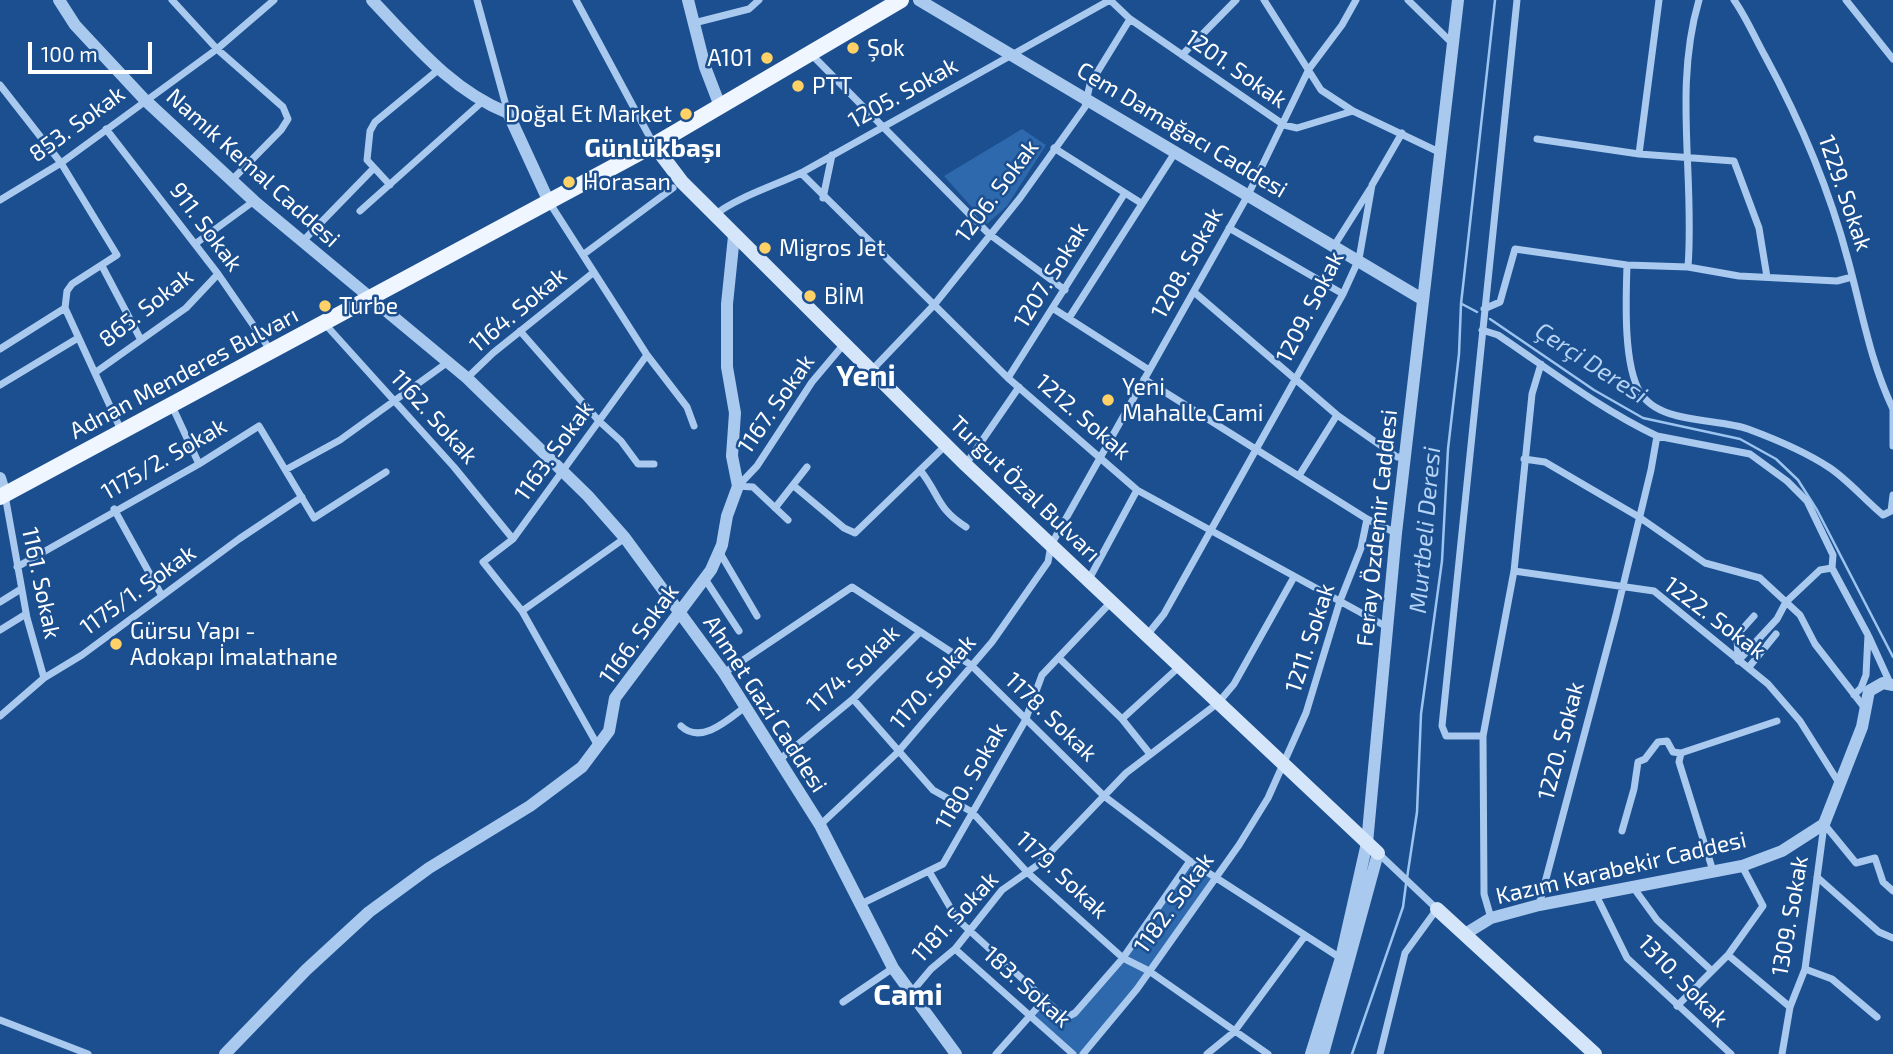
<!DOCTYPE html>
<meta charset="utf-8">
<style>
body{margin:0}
#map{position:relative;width:1893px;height:1054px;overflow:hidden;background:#1b4f8f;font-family:"Exo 2",sans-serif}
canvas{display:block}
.scale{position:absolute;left:28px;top:42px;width:124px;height:32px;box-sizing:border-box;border:4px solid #fff;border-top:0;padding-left:9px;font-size:21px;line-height:24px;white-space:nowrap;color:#fff;-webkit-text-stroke:5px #1b4f8f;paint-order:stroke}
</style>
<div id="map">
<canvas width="1893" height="1054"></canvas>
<div class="scale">100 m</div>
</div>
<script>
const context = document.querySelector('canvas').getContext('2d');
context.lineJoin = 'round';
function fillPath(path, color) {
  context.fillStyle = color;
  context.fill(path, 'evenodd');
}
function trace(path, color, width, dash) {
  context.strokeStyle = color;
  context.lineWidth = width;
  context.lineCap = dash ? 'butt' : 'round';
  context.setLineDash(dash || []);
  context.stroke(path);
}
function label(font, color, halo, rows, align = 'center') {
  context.font = font + ' "Exo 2",sans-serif';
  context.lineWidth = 5;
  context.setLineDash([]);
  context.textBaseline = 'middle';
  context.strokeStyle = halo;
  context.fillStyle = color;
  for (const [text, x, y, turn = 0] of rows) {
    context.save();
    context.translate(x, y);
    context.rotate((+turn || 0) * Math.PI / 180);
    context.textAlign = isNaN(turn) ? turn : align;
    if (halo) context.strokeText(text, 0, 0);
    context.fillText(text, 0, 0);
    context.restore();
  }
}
fillPath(new Path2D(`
 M1022,129l24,16 -39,61 -20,18 -43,-48z
 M1190,861l25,18 -66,92 -66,83h-10l-44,-38 15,-16 21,18 58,-60z`), '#2e69ad');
trace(new Path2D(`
 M1462,304l15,8
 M1490,319l104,71 49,28 97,21 36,20 22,21 19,30 76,147
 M1407,878l10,-66 4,-98 21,-153 6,-112 11,-95 2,-50 34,-304
 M1352,1054l51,-147 3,-23`), '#9cc4f0', 2.5);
trace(new Path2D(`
 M172,0l45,49 66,58 5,12 -7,11 -50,51
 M477,0l31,113
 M576,0l78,145
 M1110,0l20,19 154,106 13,3 56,-17
 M1264,0l57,90 32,21 88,42
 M1408,0l45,44
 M1734,0c12,17 21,38 31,56 36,66 64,132 83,204 14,51 22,101 45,149
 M1846,0l47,59
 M694,23l55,-14 10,-9
 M811,54l178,180 76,56
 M1182,55l54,-55
 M0,85l61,78 56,92 -45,29 -5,7 -2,17 56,122
 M106,129l112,145 53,77
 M1537,139l102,15 95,7 25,67 8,49
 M1054,148l87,55
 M1639,154l20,-154
 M801,173l207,205 129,112 250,137
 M390,185l-23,-25 3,-29 5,-9 63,-52
 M823,198l9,-43
 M0,200l61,-37 156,-114 57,-49
 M549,202l98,153 40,52 7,19
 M360,211l122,-109
 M715,215c18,-16 61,-30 86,-42l309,-173
 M1229,228l114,66
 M302,242l72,-74
 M195,244l59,-43
 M1334,246l36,-57
 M584,254l89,-66
 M1627,265c-1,33 -4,99 13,127 18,32 76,26 108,37 27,10 58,23 82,39 19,13 35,32 53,47l8,-4 2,-16
 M102,266l39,74
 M1688,267c7,-90 -15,-179 11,-267
 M1194,292l143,123 60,42h9
 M1054,309l95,61
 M1484,309l16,-7 15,-53 112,16 61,2 51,9 98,5 15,-4
 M1069,318l107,-167
 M325,324l129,143 59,72
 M1482,330l16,5c52,35 102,74 159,101l93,18 37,27 20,20 26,54 -1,13 36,67 -2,40 -5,13 -7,7
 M520,331l79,90 22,20 17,23h16
 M0,349l65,-41
 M871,371l63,-66 86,-107 65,-91 5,-23 40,-65
 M96,372l90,-64 32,-34
 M467,378l26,-25 101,-81
 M1008,378l117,-185
 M1144,379l223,140 29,14
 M0,385l78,-47
 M172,406l27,58
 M1893,408v38
 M1524,459l21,3 94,55 66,46 55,15 26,24 34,-32 12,-2
 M966,464l53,-77
 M287,469l53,-29 108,-78
 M920,470c20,25 16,38 46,57
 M1300,474l37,-59
 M739,485l18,-19 55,-84 32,-38
 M738,486l15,1 35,33
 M794,486l50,42 11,5 91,-88
 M5,495l22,123 17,60
 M775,508l32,-41
 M114,509l48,87
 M720,553l37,63
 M17,567l182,-103 60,-38 55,92 72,-46
 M1514,571l140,20 114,93 32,37 39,62
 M705,579l34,52
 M1088,581l49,-91
 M0,602l21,-13
 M522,611l103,-73
 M0,630l26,-16
 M1147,635l17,-21 179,-320 16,-35 13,-74 30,-52
 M1869,637l21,46
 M1059,658l63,61 28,35
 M1738,660l-1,-25 17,-19
 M1738,661l39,-42 9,-17 14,13 15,29 49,63
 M1749,667l27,-33
 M724,673l128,-86 119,78 133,131 86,65 152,98
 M853,699l80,91 39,22 55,60 96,86 26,13 119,83
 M0,716l44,-38 38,-23 157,-116 63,-42
 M1122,719l57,-52
 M681,726c20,19 47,-6 64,-19
 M1483,736h-37l-4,-10 75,-726
 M598,746l-76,-135 -39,-49 30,-23 134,-184
 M779,760l74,-61 67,-67
 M1824,824l32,39 19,-5 8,24 10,9
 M820,825l77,-72 95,-111 56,-80 3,-17 197,-350 61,-126 33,-44 14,-25
 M1622,831l12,-42 4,-27 7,-3 13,-17 9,-1 6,11 8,1
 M1378,853l59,56 -32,44 -25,101
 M1713,871l-34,-109 2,-9 96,-32
 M930,873l27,46 108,99 10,-5 48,-55 67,-97
 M1817,877l62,55 14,6
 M1633,887l24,33 55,51
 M1595,893l32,65 104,96
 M861,904l82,-40 82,-143 17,-46 69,-73
 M1539,905l77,-290 35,-145 6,-34
 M1491,918l-7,-24 -1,-158 31,-165 18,-177 9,-30
 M955,949l118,105
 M1728,955l62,52
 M1805,969l27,10 45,38
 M910,994l21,-25 24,-20 47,-59 37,-26 87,-91 92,-70 16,-19 60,-107
 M843,1002l50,-34
 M1677,1006l51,-51 35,-49 -21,-40
 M0,1020l88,34
 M996,1054l48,-54
 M1083,1054l54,-65 102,-144 29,-47 38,-85 34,-112 21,-53 6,-29
 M1207,1054l27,-22 71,-96
 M1782,1054l8,-47 15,-38 19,-144`), '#a9c9ee', 7);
trace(new Path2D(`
 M59,0l16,25 69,74 110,102 213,177 121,118 37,42 99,135 96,152 73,143 63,86
 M372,0c42,44 79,90 136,113l41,89
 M688,0l17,67 15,39
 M919,0l503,299
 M0,478l5,16
 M1465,934l26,-16 48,-13 203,-39 40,-15 42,-27 38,-97 7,-36 14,-8 10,2
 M225,1054l81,-84 63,-58 60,-44 101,-62 52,-39 27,-36 6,-33 96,-128 11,-25 5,-29 11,-30 -6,-30 3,-43 -8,-46v-63l7,-68
 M1311,1054l30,-96 26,-115 29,-310 62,-533
 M1323,1054l55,-201`), '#a9c9ee', 12);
trace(new Path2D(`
 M654,145l28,37 284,283 412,388
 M1437,909l158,145`), '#d6e6fa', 14);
trace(new Path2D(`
 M0,497l654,-352 247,-145`), '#f0f6ff', 16);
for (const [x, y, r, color] of [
 [853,48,7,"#ffd166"],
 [767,58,7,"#ffd166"],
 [798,86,7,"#ffd166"],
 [686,114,7,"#ffd166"],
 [569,182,7,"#ffd166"],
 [765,248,7,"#ffd166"],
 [810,296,7,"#ffd166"],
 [325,306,7,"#ffd166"],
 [1108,400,7,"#ffd166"],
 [116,644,7,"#ffd166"]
]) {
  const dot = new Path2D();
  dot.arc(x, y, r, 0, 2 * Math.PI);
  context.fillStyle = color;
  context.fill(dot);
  trace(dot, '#1b4f8f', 2.5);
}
label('23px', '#fff', '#1b4f8f', [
 ["Şok",867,48],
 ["A101",753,58,"right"],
 ["PTT",812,86],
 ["Doğal Et Market",672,114,"right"],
 ["Horasan",583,182],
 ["Migros Jet",779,248],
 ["BİM",824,296],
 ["Turbe",339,306],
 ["Yeni",1122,387],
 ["Mahalle Cami",1122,413],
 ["Gürsu Yapı -",130,631],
 ["Adokapı İmalathane",130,657]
], 'left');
label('23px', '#fff', '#1b4f8f', [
 ["1201. Sokak",1236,69,35],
 ["1205. Sokak",903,93,-29],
 ["853. Sokak",77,124,-36],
 ["Cem Damağacı Caddesi",1182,130,31],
 ["Namık Kemal Caddesi",253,168,42],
 ["1206. Sokak",997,191,-53],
 ["1229. Sokak",1845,193,71],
 ["911. Sokak",206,227,53],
 ["1208. Sokak",1187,263,-61],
 ["1207. Sokak",1051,275,-58],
 ["1209. Sokak",1310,307,-63],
 ["865. Sokak",146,308,-38],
 ["1164. Sokak",518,310,-40],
 ["Adnan Menderes Bulvarı",184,373,-28],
 ["1167. Sokak",776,404,-55],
 ["1162. Sokak",434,417,48],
 ["1212. Sokak",1083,417,41],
 ["1163. Sokak",554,451,-54],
 ["1175/2. Sokak",164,459,-30],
 ["Turgut Özal Bulvarı",1025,489,44],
 ["Feray Özdemir Caddesi",1377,528,-84],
 ["1161. Sokak",41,583,78],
 ["1175/1. Sokak",138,590,-36],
 ["1222. Sokak",1715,618,37],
 ["1166. Sokak",639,634,-54],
 ["1211. Sokak",1310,638,-72],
 ["1174. Sokak",853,669,-43],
 ["1170. Sokak",933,682,-49],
 ["Ahmet Gazi Caddesi",765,704,57],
 ["1178. Sokak",1051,717,44],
 ["1220. Sokak",1561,741,-75],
 ["1180. Sokak",971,776,-60],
 ["Kazım Karabekir Caddesi",1621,868,-13],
 ["1179. Sokak",1062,875,43],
 ["1182. Sokak",1174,903,-54],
 ["1309. Sokak",1790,916,-80],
 ["1181. Sokak",955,917,-47],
 ["1310. Sokak",1683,981,46],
 ["183. Sokak",1027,987,42]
]);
label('italic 24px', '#b5d3f5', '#1b4f8f', [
 ["Çerçi Deresi",1591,363,33],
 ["Murtbeli Deresi",1425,530,-85]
]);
label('bold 26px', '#fff', '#1b4f8f', [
 ["Günlükbaşı",653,148]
]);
label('bold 30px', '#fff', '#1b4f8f', [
 ["Yeni",866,376],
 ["Cami",908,995]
]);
</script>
